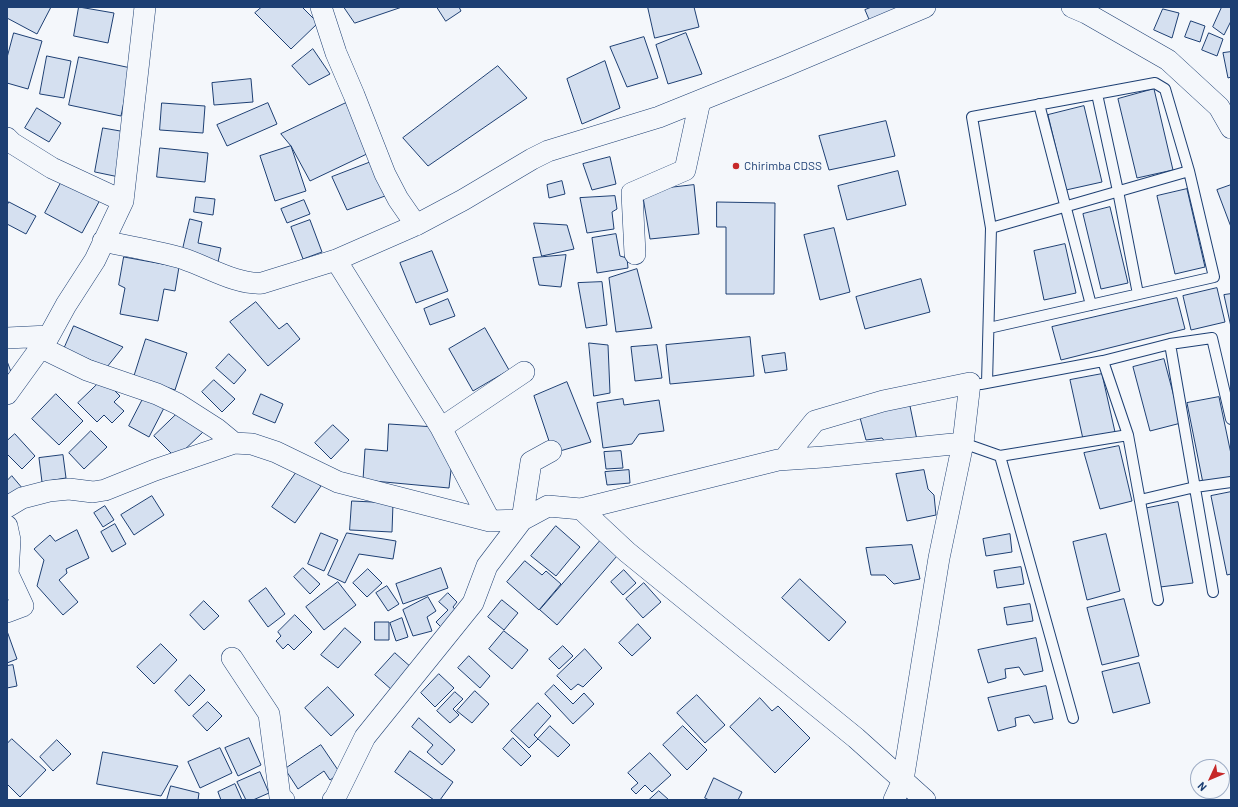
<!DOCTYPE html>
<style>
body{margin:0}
#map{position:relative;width:1238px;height:807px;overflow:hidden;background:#f4f7fb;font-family:Barlow,sans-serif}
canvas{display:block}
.frame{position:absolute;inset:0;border:8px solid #1d3f73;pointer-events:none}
.north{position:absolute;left:1190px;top:759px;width:40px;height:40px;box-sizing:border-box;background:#f4f7fb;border:1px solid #9eadc5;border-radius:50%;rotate:226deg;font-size:11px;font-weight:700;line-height:16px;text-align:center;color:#1d3f73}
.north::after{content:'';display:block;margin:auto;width:14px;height:18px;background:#c62828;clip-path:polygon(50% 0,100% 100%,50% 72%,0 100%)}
</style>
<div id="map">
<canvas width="1238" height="807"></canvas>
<div class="frame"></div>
<div class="north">N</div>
</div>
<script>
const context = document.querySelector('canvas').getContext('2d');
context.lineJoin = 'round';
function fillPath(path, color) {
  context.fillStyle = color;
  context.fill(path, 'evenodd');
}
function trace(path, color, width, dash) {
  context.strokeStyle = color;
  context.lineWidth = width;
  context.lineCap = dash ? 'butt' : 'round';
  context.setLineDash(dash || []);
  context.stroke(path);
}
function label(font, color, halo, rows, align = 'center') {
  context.font = font + ' Barlow,sans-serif';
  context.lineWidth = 3;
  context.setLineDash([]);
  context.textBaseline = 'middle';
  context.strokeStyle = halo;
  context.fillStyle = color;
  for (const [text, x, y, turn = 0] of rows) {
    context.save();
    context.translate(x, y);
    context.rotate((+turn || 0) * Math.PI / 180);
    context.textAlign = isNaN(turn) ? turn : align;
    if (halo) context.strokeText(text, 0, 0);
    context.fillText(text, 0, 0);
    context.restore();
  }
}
const building = new Path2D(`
 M8,7h43l-14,27 -30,-16z
 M79,7l35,6 -6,30 -34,-7z
 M262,7h40l16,16 -27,26 -36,-36z
 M344,7h58l-47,16z
 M437,7h22l2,4 -15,10z
 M648,7h46l5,20 -44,11z
 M872,7h30l-31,17 -6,-14z
 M1222,7h9v14l-7,14 -11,-8z
 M1163,9l16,4 -7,25 -18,-8z
 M1191,21l14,5 -5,16 -15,-5z
 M14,33l28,8 -14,48 -21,-6v-25z
 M686,33l16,41 -34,10 -12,-39z
 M1209,33l14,6 -6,17 -15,-6z
 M644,37l14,41 -31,9 -17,-40z
 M313,49l17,25 -21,11 -17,-19z
 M1231,52v25l-3,1 -5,-25z
 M47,56l24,5 -7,37 -24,-4z
 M79,57l52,11 -10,48 -52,-11z
 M605,61l15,47 -38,16 -15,-45z
 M498,66l29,32 -99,68 -25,-28z
 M251,79l2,23 -39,3 -2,-22z
 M1154,89l19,81 -36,8 -19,-79z
 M162,103l43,3 -2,27 -43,-3z
 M268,103l9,21 -50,22 -10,-21z
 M346,103l25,49 -61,29 -19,-35 -10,-12z
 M1084,106l18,76 -36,8 -18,-75z
 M37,108l24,15 -12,19 -24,-14z
 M886,121l9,35 -66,14 -10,-34z
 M103,128l23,4 -7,45 -24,-5z
 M291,146l15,45 -31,10 -15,-45z
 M160,148l48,5 -3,29 -48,-5z
 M610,157l6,27 -24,6 -9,-26z
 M371,162l14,34 -38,14 -15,-33z
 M898,171l8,34 -59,15 -9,-34z
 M63,179l37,21 -18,33 -37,-20z
 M562,181l3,13 -16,4 -2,-13z
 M694,185l5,49 -49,5 -8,-48z
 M1231,185v42l-14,-37z
 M1187,189l18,78 -30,7 -18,-78z
 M615,196l2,13 -5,3 2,17 -27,4 -7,-35z
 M196,197l19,2 -2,16 -19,-3z
 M304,200l6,14 -23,9 -6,-14z
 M9,202l27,14 -10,18 -19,-10v-18z
 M717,202l58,1 -1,91h-48v-67h-9z
 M1110,207l18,76 -27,6 -18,-75z
 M190,219l12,3 -4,21 23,5 -3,14 -36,-9z
 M310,220l12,32 -19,7 -12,-32z
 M534,223l33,2 7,24 -32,7z
 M834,228l16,64 -30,8 -16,-65z
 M616,234l4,22 7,2 1,10 -31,5 -5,-35z
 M1065,244l11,49 -32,7 -10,-49z
 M432,251l16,40 -32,12 -16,-40z
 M566,255l-5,32 -22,-2 -6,-27z
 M124,257l55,10 -4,24 -11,-2 -6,32 -38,-7 5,-26 -6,-3z
 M637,269l15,59 -36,4 -7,-54z
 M921,279l9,33 -65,17 -9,-32z
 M602,282l5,43 -21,3 -8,-45z
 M1217,288l8,34 -34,8 -8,-34z
 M1231,294v33l-7,-32z
 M1177,298l8,31 -124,31 -9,-33z
 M448,299l7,17 -25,9 -6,-16z
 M256,302l23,27 8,-6 13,16 -32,27 -38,-44z
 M74,326l49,21 -16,20 -43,-18z
 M485,328l24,42 -36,21 -24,-42z
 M750,337l4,39 -84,8 -4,-39z
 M146,339l41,14 -12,37 -41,-13z
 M589,343l19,2 2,48 -16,3z
 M657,345l5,33 -27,3 -4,-34z
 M785,353l2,17 -22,3 -3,-17z
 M229,354l17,16 -12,14 -18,-16z
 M1164,359l17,64 -31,8 -17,-64z
 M7,361l4,11 -4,3z
 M1102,374l13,58 -32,7 -13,-59z
 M103,379l17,17 -6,6 10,9 -12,12 -8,-8 -7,7 -19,-19z
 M214,380l21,19 -13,13 -20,-20z
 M567,382l24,60 -38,11 -19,-57z
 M56,394l27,27 -24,24 -27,-26z
 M261,394l22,10 -8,19 -22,-9z
 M145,395l20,11 -16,31 -20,-11z
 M1219,397l12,57v24l-28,5 -16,-80z
 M623,399l1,6 35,-5 5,31 -25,3 -7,10 -29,4 -6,-45z
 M910,406l7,34 -27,8 -8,-10 -16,2 -7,-26z
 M182,409l21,23 -27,26 -22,-22z
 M389,424l46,3 17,34 -3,27 -86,-8 2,-31 22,2z
 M333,425l16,15 -18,19 -16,-16z
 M91,431l16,16 -23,22 -15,-16z
 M15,434l20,22 -13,13 -15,-15v-13z
 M1119,446l13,55 -32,8 -16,-56z
 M621,451l2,17 -17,1 -2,-17z
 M63,455l3,23 -24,4 -3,-24z
 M298,470l23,16 -26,37 -23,-16z
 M629,470l1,13 -23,2 -2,-13z
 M924,470l4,19 6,6 2,20 -29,6 -11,-47z
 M12,476l11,13 -16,11v-19z
 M1231,492v82l-4,1 -16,-79z
 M152,496l12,19 -30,20 -13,-20z
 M352,501l41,2 -1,29 -42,-2z
 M1178,502l15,81 -33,4 -17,-78z
 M105,506l9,14 -11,7 -9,-14z
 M115,524l11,20 -14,8 -11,-20z
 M556,526l24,21 -24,29 -25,-20z
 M77,530l12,28 -23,11 1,4 -8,7 19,22 -15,13 -26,-29 7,-26 -10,-11 16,-14 5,6z
 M321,533l17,7 -14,31 -16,-7z
 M347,533l49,8 -3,18 -34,-5 -14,29 -17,-8z
 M1010,534l2,18 -26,4 -3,-17z
 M1106,534l14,57 -33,9 -14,-58z
 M600,541l17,15 -60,69 -17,-15z
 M912,545l8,34 -26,5 -9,-9h-14l-5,-27z
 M525,561l17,14 4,-4 15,13 -22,26 -32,-28z
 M1021,567l3,17 -27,4 -3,-17z
 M303,568l17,16 -10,10 -16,-17z
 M441,568l7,20 -45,16 -7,-20z
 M368,569l14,14 -15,14 -14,-14z
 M624,570l12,13 -13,12 -12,-13z
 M800,579l46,43 -17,19 -47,-43z
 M338,582l18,23 -32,25 -18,-23z
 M644,583l17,19 -18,16 -17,-19z
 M387,586l12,18 -11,7 -12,-18z
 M266,588l19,26 -17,13 -19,-26z
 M448,593l9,9 -4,5 4,5 -15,16 -6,-6 12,-12 -9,-8z
 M428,597l8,14 -9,6 5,14 -19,5 -10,-26z
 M1124,599l15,57 -37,9 -15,-57z
 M502,600l16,13 -14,17 -16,-13z
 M204,601l15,15 -15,14 -14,-15z
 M1030,604l3,17 -26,4 -3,-17z
 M295,615l17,17 -18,18 -6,-6 -5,5 -7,-8 5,-5 -3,-4z
 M402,618l6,19 -12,4 -6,-18z
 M375,622h14v18h-14z
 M638,624l13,14 -19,18 -13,-13z
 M345,628l16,14 -23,26 -17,-13z
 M7,631l10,28 -10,4z
 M504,631l24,19 -16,19 -23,-20z
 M1036,638l7,33 -19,4 -5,-8 -14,2 1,9 -18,5 -10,-33z
 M161,644l16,16 -23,24 -17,-17z
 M563,646l10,10 -14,13 -10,-10z
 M585,649l17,19 -19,19 -5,-3 -7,6 -14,-14z
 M395,653l17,15 -20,22 -17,-15z
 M469,656l21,20 -10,12 -22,-20z
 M1139,663l11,40 -37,10 -11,-41z
 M13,665l4,21 -10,2v-22z
 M439,674l15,14 -19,19 -14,-14z
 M190,675l15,15 -16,16 -14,-15z
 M554,685l19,19 11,-11 10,11 -21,20 -28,-30z
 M1046,686l7,33 -19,4 -5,-8 -14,3 1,8 -18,5 -10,-33z
 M328,687l26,28 -23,21 -26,-28z
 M475,691l14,13 -17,19 -15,-12z
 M455,692l8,7 -10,10 6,6 -9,8 -13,-12z
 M697,695l28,30 -20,18 -28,-30z
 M760,698l12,13 6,-5 32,32 -35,35 -45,-46z
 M208,702l14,14 -15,15 -14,-15z
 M538,703l13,13 -17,19 4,4 -9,9 -18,-17z
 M419,718l36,32 -13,15 -15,-13 6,-7 -21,-18z
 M550,726l20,19 -12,12 -20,-18z
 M683,726l24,24 -20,20 -24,-25z
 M249,738l12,27 -23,11 -13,-28z
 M513,738l18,18 -10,10 -18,-17z
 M12,739l34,31 -26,27 -13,-13v-40z
 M57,740l14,14 -18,17 -13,-14z
 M321,745l19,28 -10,7 -6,-9 -26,18 -13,-20z
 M220,748l12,25 -32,15 -12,-26z
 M410,751l43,31 -13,18h-6l-39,-28z
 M103,752l75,14 -17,30 -64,-12z
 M650,753l21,22 -19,17 -7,-7 -9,9 -5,-5 7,-6 -10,-10z
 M260,772l9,21 -16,7h-7l-9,-18z
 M714,778l28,14 -4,8h-29l-4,-2z
 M235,784l7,16h-21l-3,-8z
 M171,786l28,7 -1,7h-31z
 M659,791l10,9h-20z`);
fillPath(building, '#d5e0f0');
trace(building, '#1d3f73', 1);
const lane = new Path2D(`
 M1097,94l21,97 20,103
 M1039,104l52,201
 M991,228l-19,-111 183,-34 10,6 24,82
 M1170,344l43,248
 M1103,361l25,74 30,165
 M987,383l4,-155 198,-57 25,106 -225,51
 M981,384l122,-23 67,-17 42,-6 19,81
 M963,443l37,13
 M1140,500l55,-13 36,-5
 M1073,718l-73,-262 128,-21`);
const street = new Path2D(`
 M321,7l15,46 18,42 31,79 13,25 18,26
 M1072,7l14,6 82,47 51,47 12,21
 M7,138l5,5 40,25 71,33
 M103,241c27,6 55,10 81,18 24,8 53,26 78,24l74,-23 80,-35 47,-25 69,-41 16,-8 111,-34 124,-50 142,-60
 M635,254l-3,-61 53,-23 15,-69
 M336,260l105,168 49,93 32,-1 26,-14 33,3 46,43 229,186 69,62
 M7,338l42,-2
 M40,347l47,23 70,24 21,10 39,25 17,14
 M7,394l42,-58 17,-31 29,-45 28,-59 22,-194
 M441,428l83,-56
 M784,459l31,-38 68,-20 87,-18 -7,60 -24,115 -36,222 -9,20
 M7,507l15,-9 27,-7 20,-2 24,3 12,-2 50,-20 79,-27 18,1 24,8 62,30 152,39
 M581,509l197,-49 45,-3 140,-14
 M7,526l3,14 -2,34 15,32 -16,6
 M232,658l37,56 11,83 4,3
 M333,800h1l31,-63 108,-134 14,-37 35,-46 9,-58 20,-11`);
trace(lane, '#1d3f73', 12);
trace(street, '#1d3f73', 22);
trace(lane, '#f4f7fb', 10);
trace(street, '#f4f7fb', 21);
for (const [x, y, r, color] of [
 [736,166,4,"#c62828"]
]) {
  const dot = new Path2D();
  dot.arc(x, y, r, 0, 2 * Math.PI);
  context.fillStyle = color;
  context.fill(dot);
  trace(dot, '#f4f7fb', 1.5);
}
label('12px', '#1d3f73', '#f4f7fb', [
 ["Chirimba CDSS",744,166]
], 'left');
</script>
